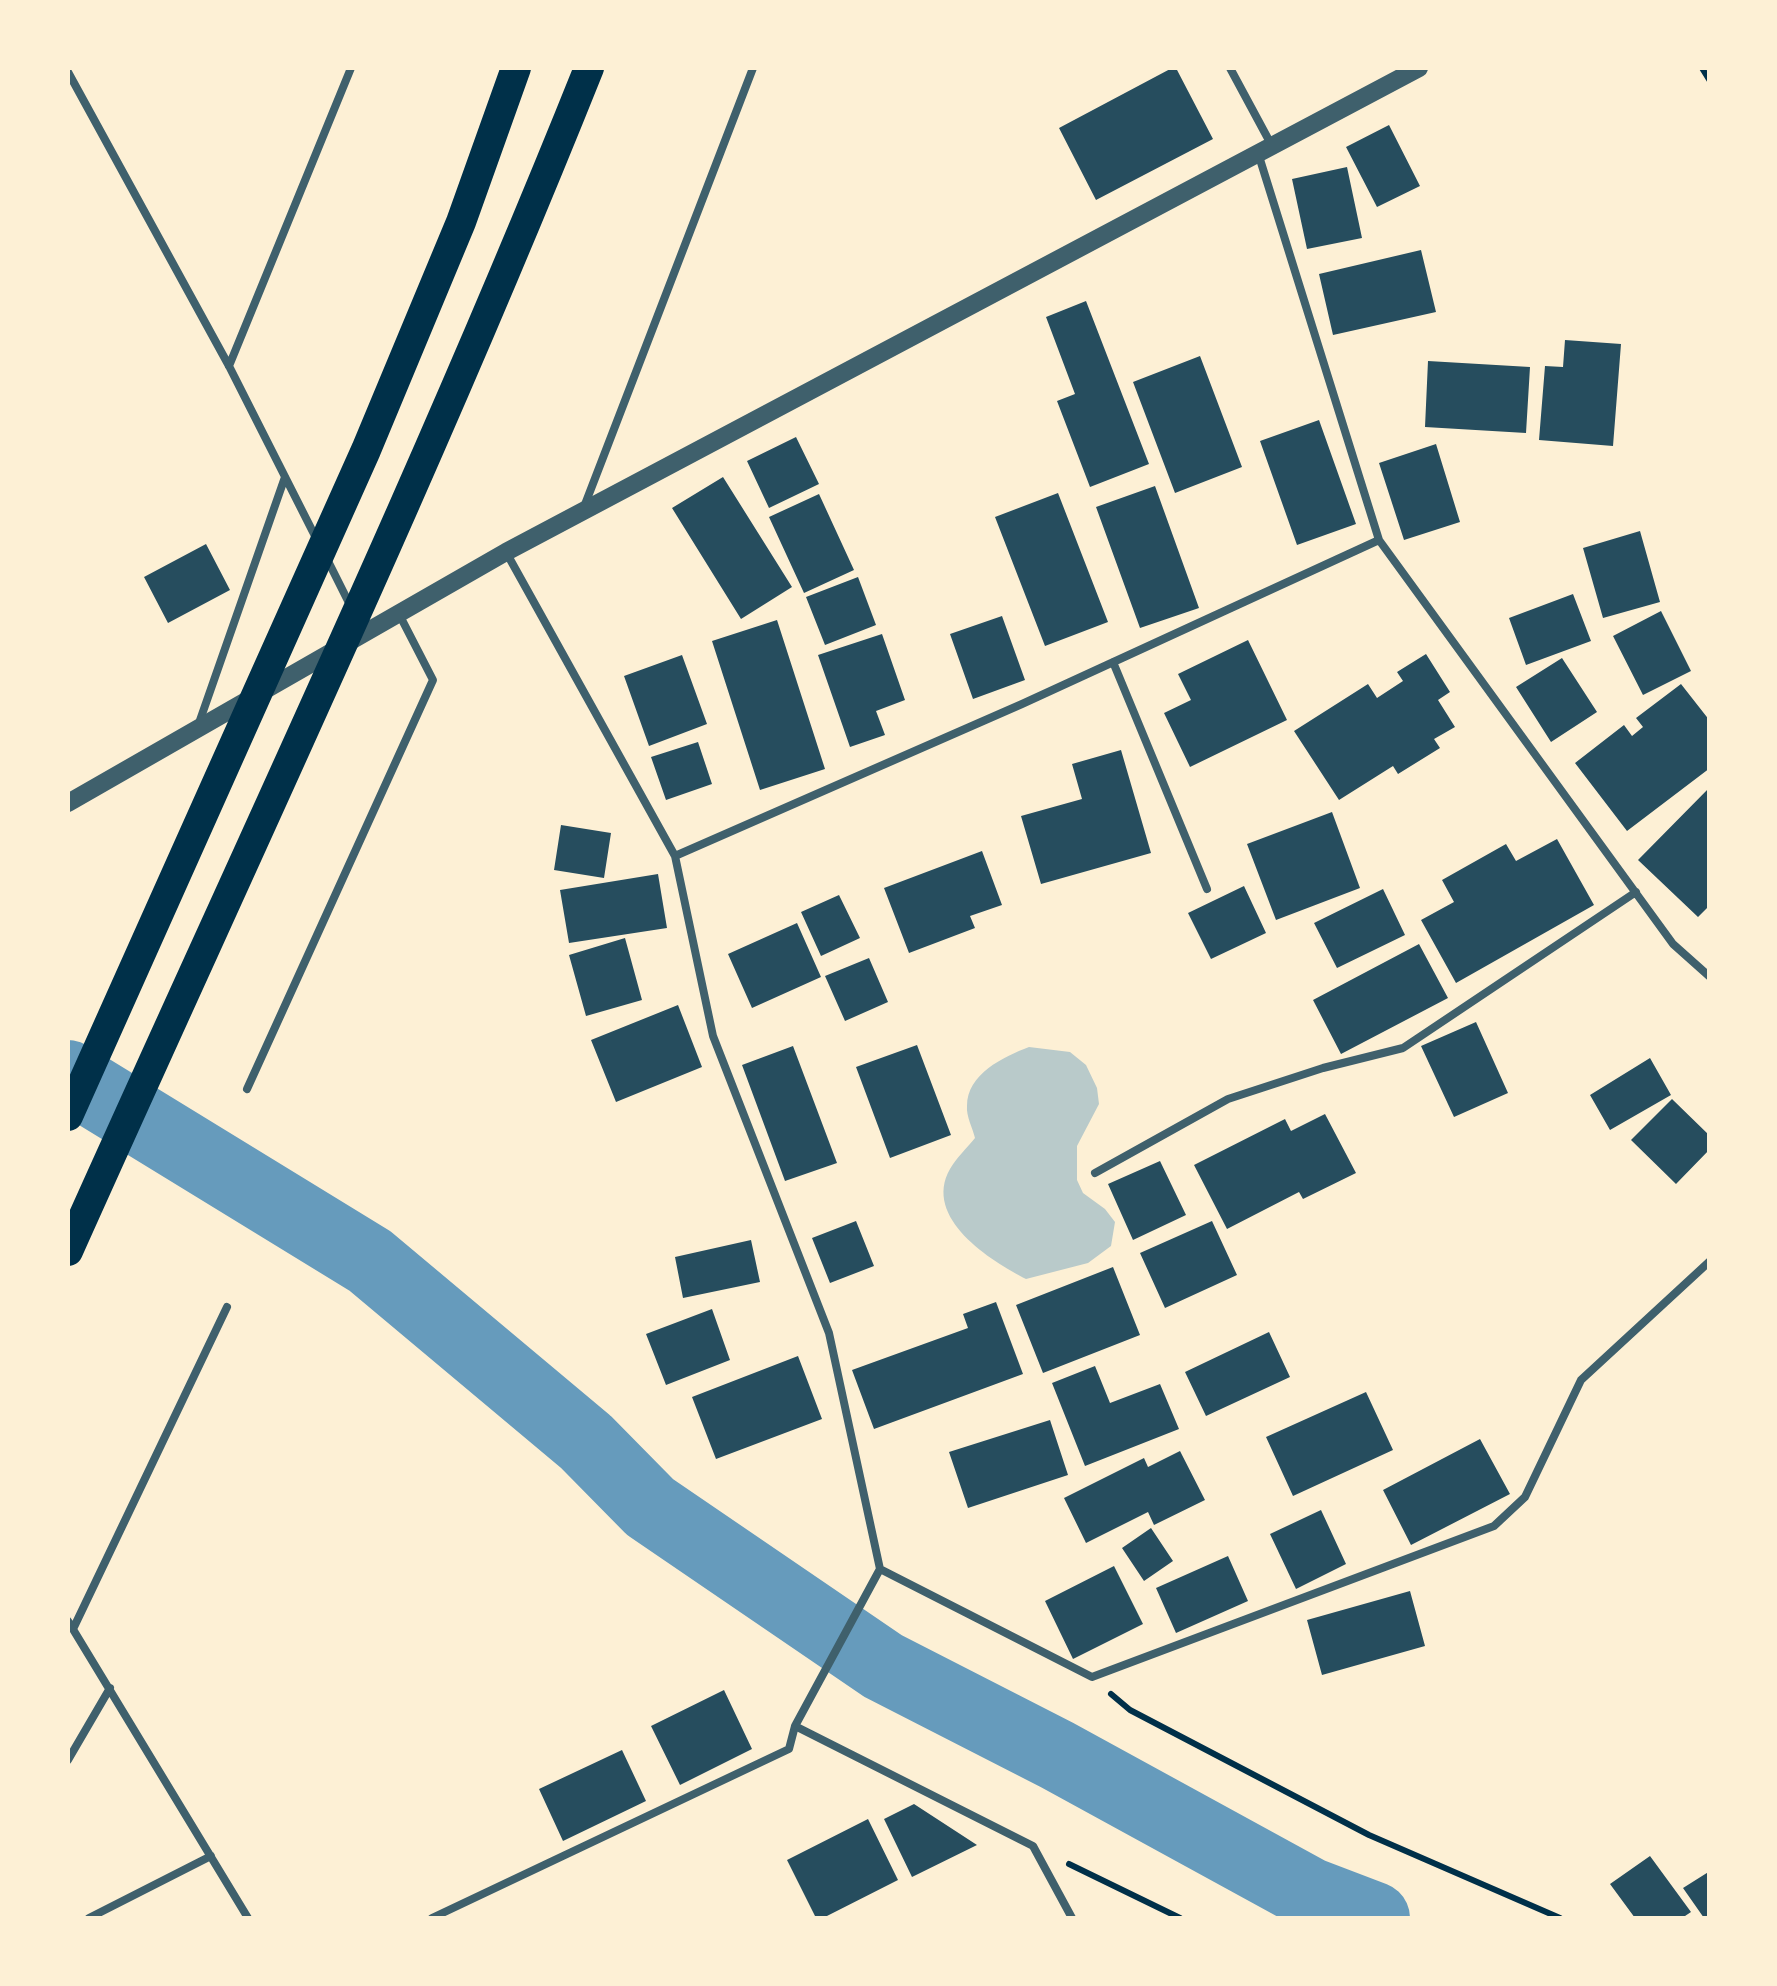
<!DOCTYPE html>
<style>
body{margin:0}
#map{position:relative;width:1777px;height:1986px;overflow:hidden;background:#fdf0d5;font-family:"Sofia Sans Condensed",sans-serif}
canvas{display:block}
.frame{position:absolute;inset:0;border:70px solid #fdf0d5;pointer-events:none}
</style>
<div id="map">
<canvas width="1777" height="1986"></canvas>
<div class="frame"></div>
</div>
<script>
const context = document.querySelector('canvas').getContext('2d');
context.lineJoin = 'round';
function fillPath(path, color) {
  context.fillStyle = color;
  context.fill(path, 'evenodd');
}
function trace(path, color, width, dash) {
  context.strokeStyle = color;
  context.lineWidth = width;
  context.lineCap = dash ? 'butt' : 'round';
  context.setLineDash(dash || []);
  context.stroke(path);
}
fillPath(new Path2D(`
 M1029,1047l41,5 16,13 11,23 2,16 -22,42v34l6,13 22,16 10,13 -4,24 -23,17 -62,16c-35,-18 -104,-61 -76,-110 6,-11 17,-21 25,-31 -2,-9 -9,-22 -8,-32 0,-32 36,-49 62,-59z`), '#b9caca');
trace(new Path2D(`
 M68,1076l302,185 216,181 64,65 233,159 174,89 254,139 63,24`), '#669bbc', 72);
fillPath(new Path2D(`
 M1172,68h4l37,71 -117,61 -37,-72z
 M1389,125l31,61 -43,21 -31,-60z
 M1347,167l15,71 -55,11 -15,-70z
 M1421,250l15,62 -103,23 -14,-61z
 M1086,301l63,163 -59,23 -33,-86 18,-7 -29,-77z
 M1565,340l56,4 -8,102 -74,-6 6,-74 18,1z
 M1200,356l42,111 -67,26 -42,-111z
 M1428,361l102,6 -4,66 -101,-6z
 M1319,420l37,104 -59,21 -37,-104z
 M796,437l23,47 -50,24 -22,-47z
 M1436,444l24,78 -56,18 -25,-77z
 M723,477l69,110 -51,32 -69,-111z
 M1155,486l44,122 -59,20 -44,-121z
 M1058,493l50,129 -63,24 -50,-129z
 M819,494l35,76 -50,23 -35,-76z
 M1640,531l20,71 -57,16 -20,-70z
 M206,544l24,46 -62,33 -24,-46z
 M858,577l18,48 -51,20 -19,-48z
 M1573,594l18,47 -65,24 -17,-47z
 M1661,611l30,60 -48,24 -30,-59z
 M1002,616l23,64 -52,19 -23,-65z
 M777,620l48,149 -65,21 -48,-149z
 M882,634l23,66 -29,11 9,24 -35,12 -32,-92z
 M1248,640l39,80 -97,47 -26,-54 27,-13 -13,-26z
 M1426,654l24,38 -12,8 17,27 -21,12 6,9 -42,26 -5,-8 -54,34 -45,-69 74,-47 9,14 26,-17 -6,-9z
 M682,655l25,69 -58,22 -25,-70z
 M1562,658l35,54 -46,30 -35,-55z
 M1681,684l29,37v47l-83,63 -52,-68 49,-38 8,11 11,-9 -7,-9z
 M698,742l14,42 -46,16 -15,-43z
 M1121,750l30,103 -110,31 -20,-68 61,-17 -10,-35z
 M1710,787v118l-12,12 -60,-57z
 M1332,812l28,76 -84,32 -29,-76z
 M561,825l50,8 -7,45 -50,-8z
 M1557,839l37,66 -138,78 -35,-63 33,-18 -12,-22 64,-36 10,17z
 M982,851l20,54 -32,11 5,12 -66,25 -25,-65z
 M658,874l9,54 -98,15 -9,-53z
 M1244,886l22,47 -55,26 -23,-46z
 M1383,889l22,46 -68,33 -23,-45z
 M839,895l21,43 -39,18 -20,-44z
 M797,923l24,54 -69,31 -24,-54z
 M625,938l17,62 -56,16 -17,-61z
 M1419,944l29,54 -107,56 -28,-54z
 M869,958l19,44 -43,19 -20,-45z
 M678,1005l24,62 -86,35 -25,-62z
 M1476,1022l32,71 -54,24 -33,-71z
 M917,1045l34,90 -61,23 -34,-91z
 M793,1046l44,117 -52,18 -43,-116z
 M1650,1058l21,37 -61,35 -20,-35z
 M1672,1099l38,37v13l-34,35 -45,-44z
 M1325,1114l31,59 -53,26 -4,-7 -72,37 -33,-64 91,-46 6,12z
 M1160,1161l26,54 -53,25 -25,-56z
 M856,1221l18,45 -44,17 -18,-45z
 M1212,1221l25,54 -72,33 -25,-55z
 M751,1240l9,42 -77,16 -8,-41z
 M1113,1267l27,68 -97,38 -27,-68z
 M996,1302l27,72 -149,55 -22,-59 116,-42 -5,-14z
 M712,1309l18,51 -64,25 -20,-51z
 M1269,1332l21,45 -84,39 -21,-44z
 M798,1356l24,63 -106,40 -24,-62z
 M1095,1366l15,37 50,-19 19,45 -94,37 -33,-83z
 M1366,1392l27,58 -100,46 -27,-59z
 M1050,1420l18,55 -100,33 -19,-56z
 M1480,1439l30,55 -99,51 -28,-55z
 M1180,1451l25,49 -51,25 -6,-13 -62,31 -22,-45 80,-40 4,9z
 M1321,1510l25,54 -50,25 -26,-55z
 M1151,1528l22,33 -29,20 -22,-33z
 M1228,1556l20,45 -72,32 -20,-45z
 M1114,1566l29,58 -70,35 -28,-58z
 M1410,1591l15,55 -103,29 -15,-55z
 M724,1690l28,59 -72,36 -29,-59z
 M622,1750l24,51 -83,40 -24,-52z
 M914,1804l63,41 -65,32 -28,-58z
 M868,1819l30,61 -75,38h-7l-29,-58z
 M1650,1856l41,56 -9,6h-47l-25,-34z
 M1710,1871v47h-6l-21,-30z`), '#264d5e');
trace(new Path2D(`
 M1702,68l8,13
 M1111,1694l19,16 239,125 191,83
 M1069,1864l111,54`), '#003049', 6);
trace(new Path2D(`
 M1230,68l42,78
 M68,72l161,294 88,174
 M1258,153l121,387 294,404 37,33
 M229,366l122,-298
 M584,507l169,-439
 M326,557l25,50
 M1113,662l94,227
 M199,723l86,-246
 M675,856l347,-152 357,-164
 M247,1089l186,-409 -34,-66
 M1095,1173l133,-74 95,-31 80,-20 233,-156
 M880,1569l212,108 402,-151 31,-29 56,-117 129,-119
 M68,1621l180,297
 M74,1627l153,-320
 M795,1726l238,120 39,72
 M68,1760l42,-72
 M89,1918l122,-62
 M432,1918l357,-169 6,-23 85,-157 -51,-236 -116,-297 -38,-180 -169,-304`), '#3f606c', 8);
trace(new Path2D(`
 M68,803l438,-251 913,-484`), '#3f606c', 18);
trace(new Path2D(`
 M68,1116l298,-666 95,-228 55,-154
 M68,1251c176,-393 361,-783 521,-1183`), '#003049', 30);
</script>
